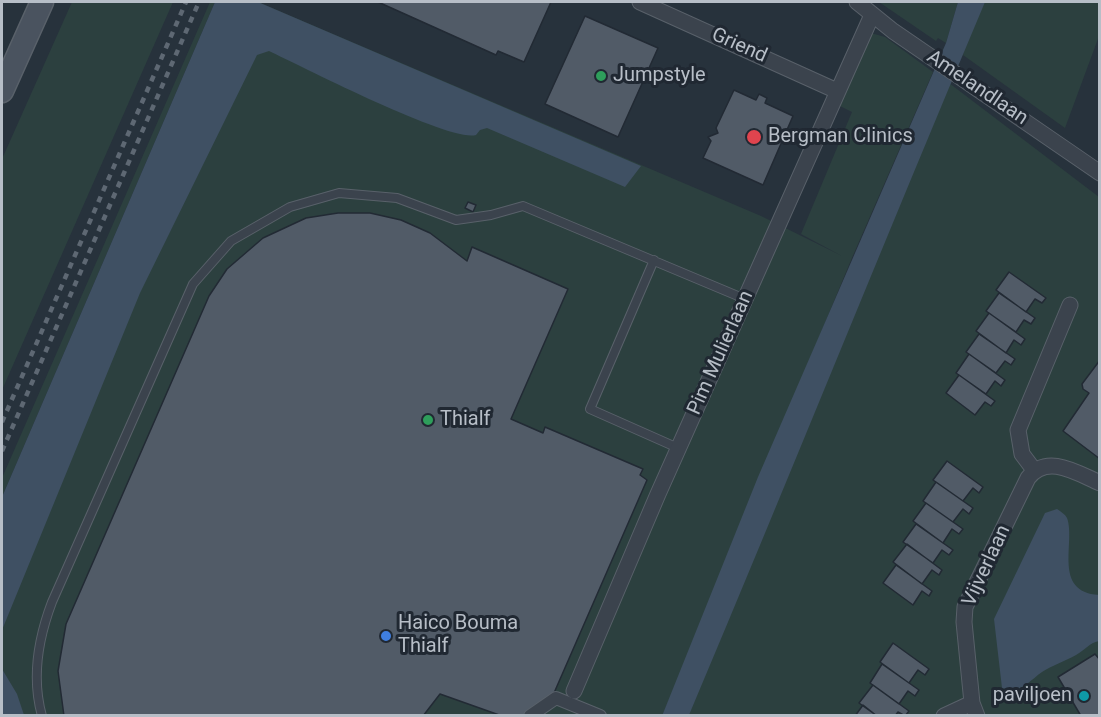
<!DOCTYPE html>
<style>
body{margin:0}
#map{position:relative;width:1101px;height:717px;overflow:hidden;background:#27323c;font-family:Roboto,sans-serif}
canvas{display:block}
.frame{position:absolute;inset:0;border:3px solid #b7bec7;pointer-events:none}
</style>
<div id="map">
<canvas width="1101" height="717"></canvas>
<div class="frame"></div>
</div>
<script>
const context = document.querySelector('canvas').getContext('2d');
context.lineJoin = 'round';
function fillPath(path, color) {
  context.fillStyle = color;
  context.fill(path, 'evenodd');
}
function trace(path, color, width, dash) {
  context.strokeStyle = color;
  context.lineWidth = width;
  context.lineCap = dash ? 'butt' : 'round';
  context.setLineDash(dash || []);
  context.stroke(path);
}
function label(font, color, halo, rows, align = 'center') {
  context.font = font + ' Roboto,sans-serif';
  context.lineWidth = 6;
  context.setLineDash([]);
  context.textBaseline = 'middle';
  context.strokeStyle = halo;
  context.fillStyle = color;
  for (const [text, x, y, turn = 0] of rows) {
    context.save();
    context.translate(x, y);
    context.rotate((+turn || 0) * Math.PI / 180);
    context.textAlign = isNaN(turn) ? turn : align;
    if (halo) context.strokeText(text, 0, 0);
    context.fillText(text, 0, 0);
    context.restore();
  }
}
fillPath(new Path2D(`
 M72,2h101l-171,388v-231z
 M210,2h5l-213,495v-19z
 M258,2l503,214 81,40 -41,-22 51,-122 -14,-7 33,-72 14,4 48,35 -82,188 -188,455 -661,1v-139z
 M879,2h79l-12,41 -8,-5 -2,3z
 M972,2h127v34l-34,92 -102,-73z
 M949,83l150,114v518l-421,1z`), '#2c403f');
fillPath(new Path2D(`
 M215,2h43l383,164 -16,21 -138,-59 -7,2 -4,5c-25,8 -175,-69 -207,-84l-12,4 -117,238 -138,337v-133z
 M958,2h27c-100,237 -196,476 -296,713l-27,1 96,-239 188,-434z
 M1057,509c4,3 8,5 10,9 9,24 -15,74 32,77v46c-10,2 -14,9 -23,14 -11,6 -23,10 -34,17 -13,9 -22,23 -40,16l-8,-69 51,-106z
 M2,669l15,25 7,21h-22z`), '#3f5063');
const building = new Path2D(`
 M378,2h173l-27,60 -26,-11 -2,4z
 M585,16l73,32 -40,89 -73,-33z
 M734,90l22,10 3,-6 8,4 -2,5 28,13 -30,69 -60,-27 8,-17 -3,-4 10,-4 -2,-5z
 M468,202l8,3 -3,7 -8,-4z
 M338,213h32l31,7 29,13 37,28 5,-14 96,42 -57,130 32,14 2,-6 98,42 -3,6 7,5 -93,213 -27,23h-25l-62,-22 -17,22h-359l-6,-45 8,-47 143,-328 18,-27 36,-31 43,-20z
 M1009,272l37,26 -4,5 -7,-4 -9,13 -30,-22z
 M999,293l36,25 -4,6 -7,-4 -8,12 -30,-21z
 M989,313l36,26 -4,6 -7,-5 -8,13 -30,-22z
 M979,334l36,25 -4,6 -6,-4 -9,12 -30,-21z
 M969,354l36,26 -4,6 -6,-5 -9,13 -30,-21z
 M1100,360v99l-37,-28 26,-38 -6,-4 -1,-5z
 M959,375l36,26 -4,5 -6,-4 -10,13 -29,-22z
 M947,461l36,26 -4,6 -6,-5 -10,13 -30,-21z
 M936,482l37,26 -4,6 -6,-5 -10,13 -30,-21z
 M926,503l37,26 -4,5 -7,-5 -9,14 -30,-22z
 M916,524l37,26 -4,5 -7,-5 -9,13 -30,-21z
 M907,544l35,26 -3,5 -7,-5 -10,14 -29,-22z
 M896,565l36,26 -3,5 -7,-5 -9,14 -30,-22z
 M893,643l36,26 -4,6 -7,-5 -9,13 -29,-21z
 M1095,654l5,6v56h-19l-23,-39z
 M882,664l37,26 -4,6 -7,-5 -9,13 -29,-21z
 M873,685l36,26 -4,5 -7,-4 -3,4h-18l-18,-13z
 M863,705l14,11h-22z`);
fillPath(building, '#515b67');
trace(building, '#222a34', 1.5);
const service = new Path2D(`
 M654,260l-64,149 88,39
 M42,716c-11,-39 -4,-77 10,-114l141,-318 38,-43 59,-34 49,-14 58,5 59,22 35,-5 32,-9 222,93`);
const pedestrian = new Path2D(`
 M530,716l26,-18 44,18`);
const minor = new Path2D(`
 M640,2l197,89
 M857,2l36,29 207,142
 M1034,470l-12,-16 -4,-24 52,-125
 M574,691l84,-197 214,-479
 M944,716l28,-13
 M977,716l-5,-13 -8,-81 1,-15 63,-129c19,-25 49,-5 72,5`);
const secondary = new Path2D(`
 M2,91l40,-89`);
trace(service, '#59616a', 10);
trace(pedestrian, '#59616a', 14);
trace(minor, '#59616a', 17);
trace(secondary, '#59616a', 25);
trace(service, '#3b434d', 8);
trace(pedestrian, '#3b434d', 12);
trace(minor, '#3b434d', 15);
trace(secondary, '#4a535f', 22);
trace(new Path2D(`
 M2,422l184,-420
 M2,451l197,-449`), '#5e6873', 4.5, [6, 6]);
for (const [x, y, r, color] of [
 [601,76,6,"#2e9e5b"],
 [754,137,8,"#e0444e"],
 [428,420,6,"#2e9e5b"],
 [386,636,6,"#3f7fe0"],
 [1084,696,6,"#0f9aa8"]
]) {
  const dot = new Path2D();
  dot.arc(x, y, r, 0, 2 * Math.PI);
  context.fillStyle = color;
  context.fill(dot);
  trace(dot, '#202832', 2);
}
label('20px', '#b7bec7', '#202832', [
 ["Griend",739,46,24],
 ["Amelandlaan",977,88,34],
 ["Pim Mulierlaan",721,353,-66],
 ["Vijverlaan",987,566,-65]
]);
label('20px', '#b7bec7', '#202832', [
 ["Jumpstyle",613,76],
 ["Bergman Clinics",768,137],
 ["Thialf",440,420],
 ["Haico Bouma",398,624],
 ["Thialf",398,647],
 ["paviljoen",1072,696,"right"]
], 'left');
</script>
